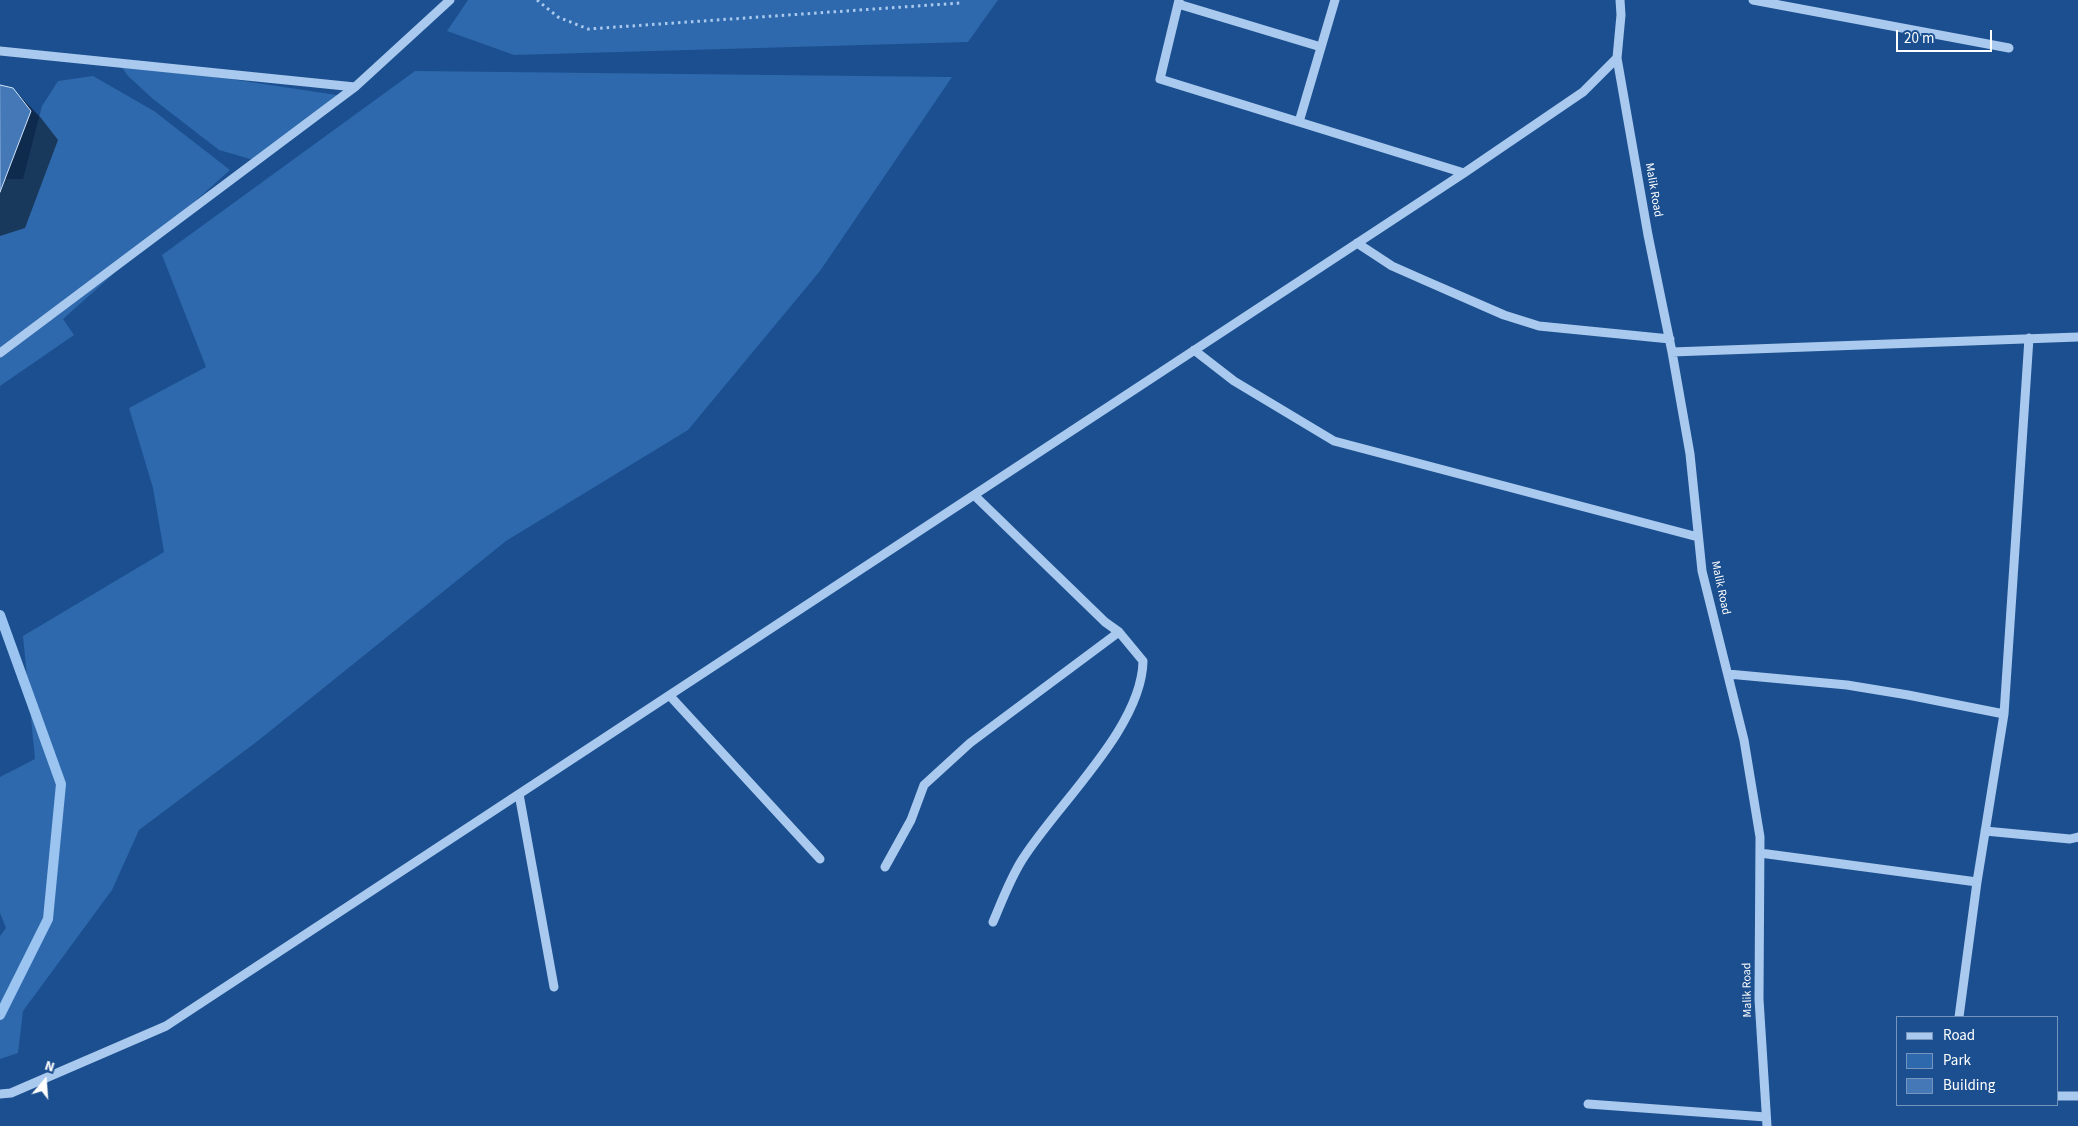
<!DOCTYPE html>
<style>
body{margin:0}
#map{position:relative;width:2078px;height:1126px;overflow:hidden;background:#1b4f8f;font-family:"Source Sans 3",sans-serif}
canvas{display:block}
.legend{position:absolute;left:1896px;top:1016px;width:162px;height:90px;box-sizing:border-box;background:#1b4f8f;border:1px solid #7695bc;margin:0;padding:6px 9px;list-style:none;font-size:15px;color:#fff}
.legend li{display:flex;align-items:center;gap:10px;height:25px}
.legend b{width:25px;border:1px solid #7695bc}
.north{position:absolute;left:20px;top:1056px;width:50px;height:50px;-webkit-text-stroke:4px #1b4f8f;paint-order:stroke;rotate:18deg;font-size:14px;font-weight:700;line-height:20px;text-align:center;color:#fff}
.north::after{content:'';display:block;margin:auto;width:18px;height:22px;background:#fff;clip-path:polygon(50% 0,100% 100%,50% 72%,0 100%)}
.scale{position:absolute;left:1896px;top:30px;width:96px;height:22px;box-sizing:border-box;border:2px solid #fff;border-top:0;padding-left:6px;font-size:15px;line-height:18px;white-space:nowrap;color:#fff;-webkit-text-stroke:4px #1b4f8f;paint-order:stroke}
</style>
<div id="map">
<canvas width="2078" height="1126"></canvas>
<ul class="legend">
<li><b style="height:6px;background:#a9c9ee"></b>Road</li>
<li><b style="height:14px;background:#2e69ad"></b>Park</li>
<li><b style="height:14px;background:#4478b7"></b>Building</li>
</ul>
<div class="north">N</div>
<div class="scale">20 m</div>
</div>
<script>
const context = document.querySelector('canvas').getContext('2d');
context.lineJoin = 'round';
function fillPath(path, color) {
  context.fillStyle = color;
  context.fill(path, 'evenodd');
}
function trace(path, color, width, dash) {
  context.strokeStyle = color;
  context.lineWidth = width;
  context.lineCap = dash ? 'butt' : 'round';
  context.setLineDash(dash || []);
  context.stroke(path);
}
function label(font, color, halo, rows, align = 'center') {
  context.font = font + ' "Source Sans 3",sans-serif';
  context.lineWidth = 4;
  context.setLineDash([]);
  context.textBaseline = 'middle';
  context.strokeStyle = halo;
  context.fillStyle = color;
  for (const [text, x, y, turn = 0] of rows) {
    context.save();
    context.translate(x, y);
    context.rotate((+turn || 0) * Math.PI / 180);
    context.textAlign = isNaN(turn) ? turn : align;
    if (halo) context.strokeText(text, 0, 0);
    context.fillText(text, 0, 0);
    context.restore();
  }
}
fillPath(new Path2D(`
 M468,0h530l-30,42 -454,13 -67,-24z
 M118,62l225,34 -86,65 -38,-11 -66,-51 -25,-23z
 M415,71l537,6 -132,194 -132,159 -182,111 -247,199 -120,90 -27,60 -89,121 -5,42 -18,6v-123l6,-8 -6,-15v-136l35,-18 -12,-123 141,-84 -11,-64 -24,-80 77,-41 -44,-112z
 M93,76l61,35 76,59 -167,149 11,16 -74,51v-194l5,-13h18l19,-73 16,-25z`), '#2e69ad');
fillPath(new Path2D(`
 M0,86l13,3 28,29 17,22 -33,88 -25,8z`), '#0007');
trace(new Path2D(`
 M0,615l61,169 -13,135 -48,96`), '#9cc4f0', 10);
const building = new Path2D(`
 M0,85l13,3 18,23 -31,81z`);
fillPath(building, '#4478b7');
trace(building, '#cfe3fa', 1);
trace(new Path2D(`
 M537,0l21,17 30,12 372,-26 1,-3`), '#a9c9ee', 3, [2.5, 4]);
trace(new Path2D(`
 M1179,0l-19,79 304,94
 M1753,0l256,48
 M1178,4l143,43
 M0,51l355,36
 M1617,58l31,177 24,117 18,102 12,117 42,169 16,97 -1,162 8,127
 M1299,122l36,-122
 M1357,243l35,23 34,15 78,34 35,11 131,13
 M1194,350l40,31 100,60 364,96
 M1672,352l406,-15
 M0,353l355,-266 95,-87
 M1728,674l119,11 61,10 96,19
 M670,696l150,163
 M519,794l35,193
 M1985,831l85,8 8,-2
 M1760,853l217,29
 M885,867l26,-47 13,-35 46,-42 149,-111 -14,-10 -131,-127
 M993,922c9,-21 17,-43 29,-62 35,-56 120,-132 121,-199l-24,-29
 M1959,1017l18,-135 27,-168 25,-376
 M0,1094l11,-1 155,-67 1298,-853 119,-81 34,-34 4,-43 -1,-15
 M2057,1096h21
 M1588,1104l178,13`), '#a9c9ee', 9);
label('12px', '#fff', '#1b4f8f', [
 ["Malik Road",1653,190,80],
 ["Malik Road",1720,588,78],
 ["Malik Road",1748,990,-91]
]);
</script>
